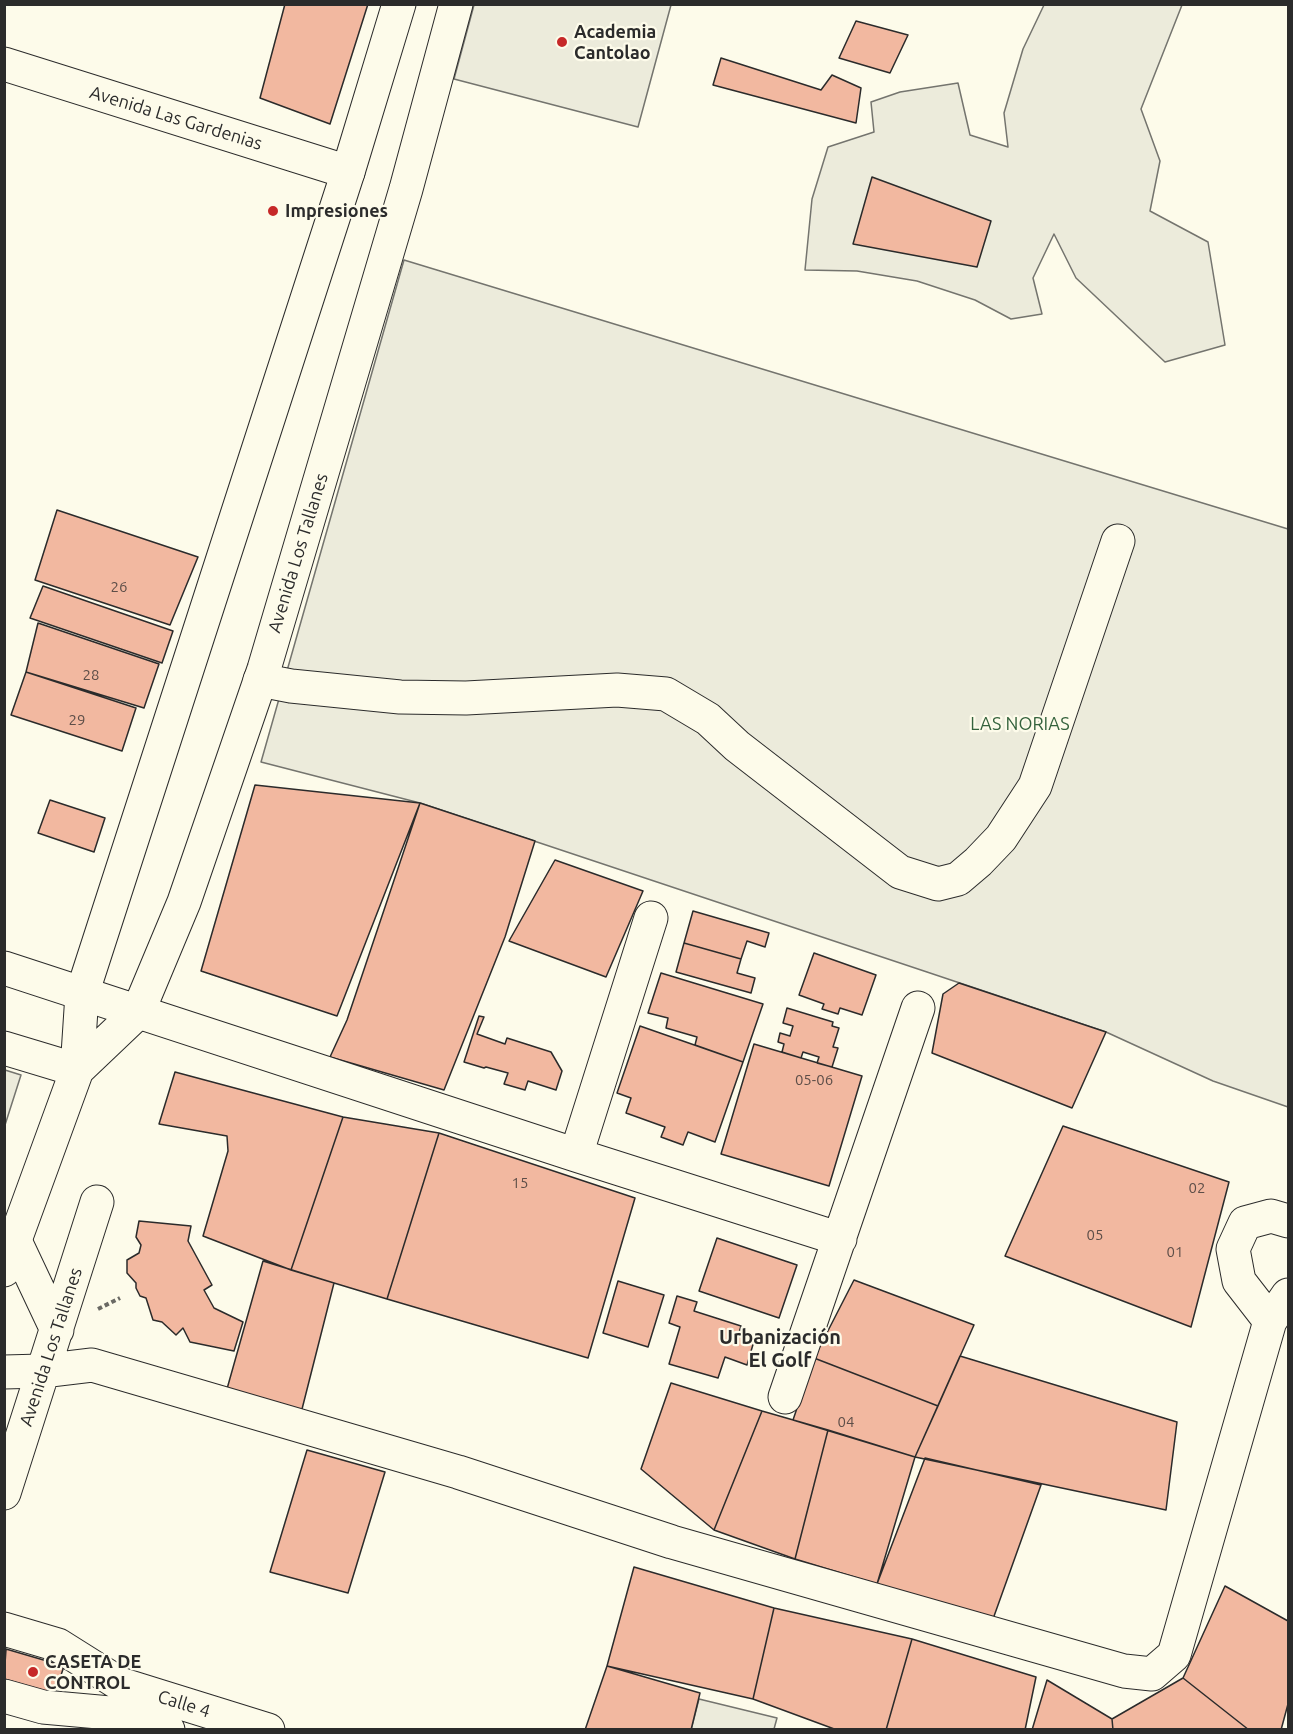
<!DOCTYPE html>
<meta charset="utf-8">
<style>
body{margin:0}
#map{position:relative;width:1293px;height:1734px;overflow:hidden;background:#fdfbea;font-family:Ubuntu,sans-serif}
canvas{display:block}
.frame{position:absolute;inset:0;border:6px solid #2b2b2b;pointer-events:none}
</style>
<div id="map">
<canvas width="1293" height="1734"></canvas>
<div class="frame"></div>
</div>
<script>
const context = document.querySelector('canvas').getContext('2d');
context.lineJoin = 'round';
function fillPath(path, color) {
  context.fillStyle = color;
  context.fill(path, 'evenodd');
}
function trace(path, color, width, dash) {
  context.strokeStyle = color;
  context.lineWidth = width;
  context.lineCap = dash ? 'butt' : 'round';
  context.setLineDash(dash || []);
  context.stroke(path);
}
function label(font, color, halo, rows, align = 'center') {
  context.font = font + ' Ubuntu,sans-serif';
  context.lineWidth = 4.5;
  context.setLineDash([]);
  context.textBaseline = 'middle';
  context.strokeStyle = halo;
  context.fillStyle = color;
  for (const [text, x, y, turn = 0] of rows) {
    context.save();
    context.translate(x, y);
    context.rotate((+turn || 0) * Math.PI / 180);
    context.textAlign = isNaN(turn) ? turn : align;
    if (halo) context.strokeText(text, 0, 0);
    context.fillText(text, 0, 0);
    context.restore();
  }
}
const green = new Path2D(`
 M474,5h197l-33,122 -184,-48z
 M1044,5h138l-41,104 19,52 -10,50 58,31 17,103 -60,17 -89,-84 -22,-44 -21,44 9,36 -31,5 -36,-19 -58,-19 -60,-10 -52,-1 7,-71 16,-52 46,-15 -3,-30 29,-10 58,-9 12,52 38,12 -4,-34 19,-64z
 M404,260l884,269v578l-75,-26 -107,-49 -182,-61 -504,-168 -159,-41z
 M5,1070l16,5 -16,50 -1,-55z
 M699,1699l78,19 -3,11 -83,1z`);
fillPath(green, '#ecebdb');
trace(green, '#74746e', 1.5);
const building = new Path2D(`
 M285,4h83l-38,120 -70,-26z
 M856,21l52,14 -18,38 -51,-15z
 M721,58l100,32 11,-15 29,13 -5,35 -143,-38z
 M872,177l119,44 -14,46 -124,-23z
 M57,510l141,47 -28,68 -135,-45z
 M43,586l130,45 -11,32 -132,-45z
 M38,623l121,41 -15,44 -118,-36z
 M26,672l110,36 -14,43 -111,-36z
 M255,785l165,18 -83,213 -136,-45z
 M50,800l55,18 -11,34 -56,-19z
 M420,803l115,38 -30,96 -61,153 -114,-33 17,-37z
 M555,860l88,31 -37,86 -97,-36z
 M693,911l76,22 -4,14 -18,-6 -6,18 -57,-16z
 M684,943l57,16 -4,14 18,5 -4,15 -75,-21z
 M814,953l62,22 -14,40 -22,-7 -2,6 -16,-5 2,-5 -25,-9z
 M661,973l102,31 -20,58 -48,-17 2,-8 -31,-9 2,-10 -20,-5z
 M959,983l147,49 -34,76 -140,-55 11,-59z
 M787,1008l46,14 -1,4 7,2 -6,19 5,1 -6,19 -15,-4 2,-6 -16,-5 -2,6 -19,-6 2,-8 -6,-2 2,-9 10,3 3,-10 -10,-3z
 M479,1016l5,1 -7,17 28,10 2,-6 44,14 11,19 -6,19 -28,-9 -3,9 -21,-6 4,-11 -22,-6 -2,1 -20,-6z
 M640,1026l103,36 -28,80 -27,-10 -5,13 -22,-8 4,-10 -39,-14 5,-15 -14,-5z
 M754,1044l108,32 -33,110 -108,-32z
 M175,1072l168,45 -52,153 -88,-34 25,-85 -1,-15 -68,-12z
 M343,1117l96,16 -52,166 -96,-29z
 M1063,1126l166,56 -38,145 -186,-71z
 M439,1133l196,65 -47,160 -201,-59z
 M139,1221l52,5 -3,15 24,44 -8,5 10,18 29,14 -9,29 -44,-9 -7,-14 -7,7 -14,-13 -9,-2 -7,-22 -6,-2 -4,-8v-5l-9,-10v-13l12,-7 2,-8 -5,-8z
 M717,1238l80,27 -18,53 -80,-27z
 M263,1261l71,22 -34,134 -75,-21z
 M854,1280l120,45 -36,81 -124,-48z
 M618,1281l46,14 -16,52 -45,-14z
 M677,1296l20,6 -3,9 47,15 -3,10 16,5 -7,24 -22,-8 -7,21 -49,-14 11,-37 -11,-4z
 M960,1356l217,66 -11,88 -251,-53z
 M814,1358l124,48 -23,51 -122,-37z
 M671,1383l91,28 -48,119 -73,-61z
 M762,1411l66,19 -33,129 -81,-29z
 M828,1430l87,27 -38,127 -82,-25z
 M307,1450l78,22 -37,121 -78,-21z
 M925,1458l116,27 -48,134 -116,-35z
 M634,1567l140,41 -21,91 -146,-33z
 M1225,1586l63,35v83l-7,26h-32l-66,-52z
 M774,1608l138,31 -26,91h-49l-84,-31z
 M912,1639l124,38 -11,53h-139z
 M6,1649l58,17 -9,28 -51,-15z
 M607,1666l93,27 -9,37h-106z
 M1183,1678l66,52h-136l-1,-11z
 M1047,1680l65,39 1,11h-81z`);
fillPath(building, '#f2b8a0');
trace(building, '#2b2b2b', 1.5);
const minor = new Path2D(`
 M4,64l344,108
 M260,680l31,6 109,11 66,1 151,-8 49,4 42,25 29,27 163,126 38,12 20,-5 20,-17 23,-24 34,-52 83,-245
 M4,968l572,187 264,84
 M4,1048l73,22
 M576,1155l75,-237
 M15,1241l42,89
 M1270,1321l-31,-40 -6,-32 12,-26 26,-7 17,5
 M42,1371l50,-6 366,107 214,70 452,129 28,3 22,-19 96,-334 18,-26
 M785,1397l133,-389
 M4,1493l93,-291
 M4,1629l54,16 62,39 148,46
 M4,1696l39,11 67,6 58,17`);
const major = new Path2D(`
 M77,1070l61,-58 46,-110 80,-233 142,-480 50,-185
 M4,1270l73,-200 5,-76 266,-822 51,-168
 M4,1372l38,-1`);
trace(minor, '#2b2b2b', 35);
trace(major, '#2b2b2b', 35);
trace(new Path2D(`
 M98,1309l22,-11`), '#6a6964', 4, [4.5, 3]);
trace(minor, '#fdfbea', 33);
trace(major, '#fdfbea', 33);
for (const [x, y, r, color] of [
 [562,42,6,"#c62828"],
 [273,211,6,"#c62828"],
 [33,1672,6,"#c62828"]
]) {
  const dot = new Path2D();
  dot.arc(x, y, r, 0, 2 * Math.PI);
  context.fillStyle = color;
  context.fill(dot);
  trace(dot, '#fdfbea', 2);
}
label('15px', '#5d4e48', null, [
 ["26",119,587],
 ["28",91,675],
 ["29",77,720],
 ["05-06",814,1080],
 ["15",520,1183],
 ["02",1197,1188],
 ["05",1095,1235],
 ["01",1175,1252],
 ["04",846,1422]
]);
label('bold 18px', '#2b2b2b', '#fdfbea', [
 ["Academia",574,32],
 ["Cantolao",574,53],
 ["Impresiones",285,211],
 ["CASETA DE",45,1662],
 ["CONTROL",45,1683]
], 'left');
label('18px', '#2b2b2b', '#fdfbea', [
 ["Avenida Las Gardenias",176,118,17],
 ["Avenida Los Tallanes",298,553,-73],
 ["Avenida Los Tallanes",51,1347,-72],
 ["Calle 4",184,1704,17]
]);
label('18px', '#34623c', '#fdfbea', [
 ["LAS NORIAS",1020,724]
]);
label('bold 20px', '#2b2b2b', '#fdfbea', [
 ["Urbanización",780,1337],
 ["El Golf",780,1360]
]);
</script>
